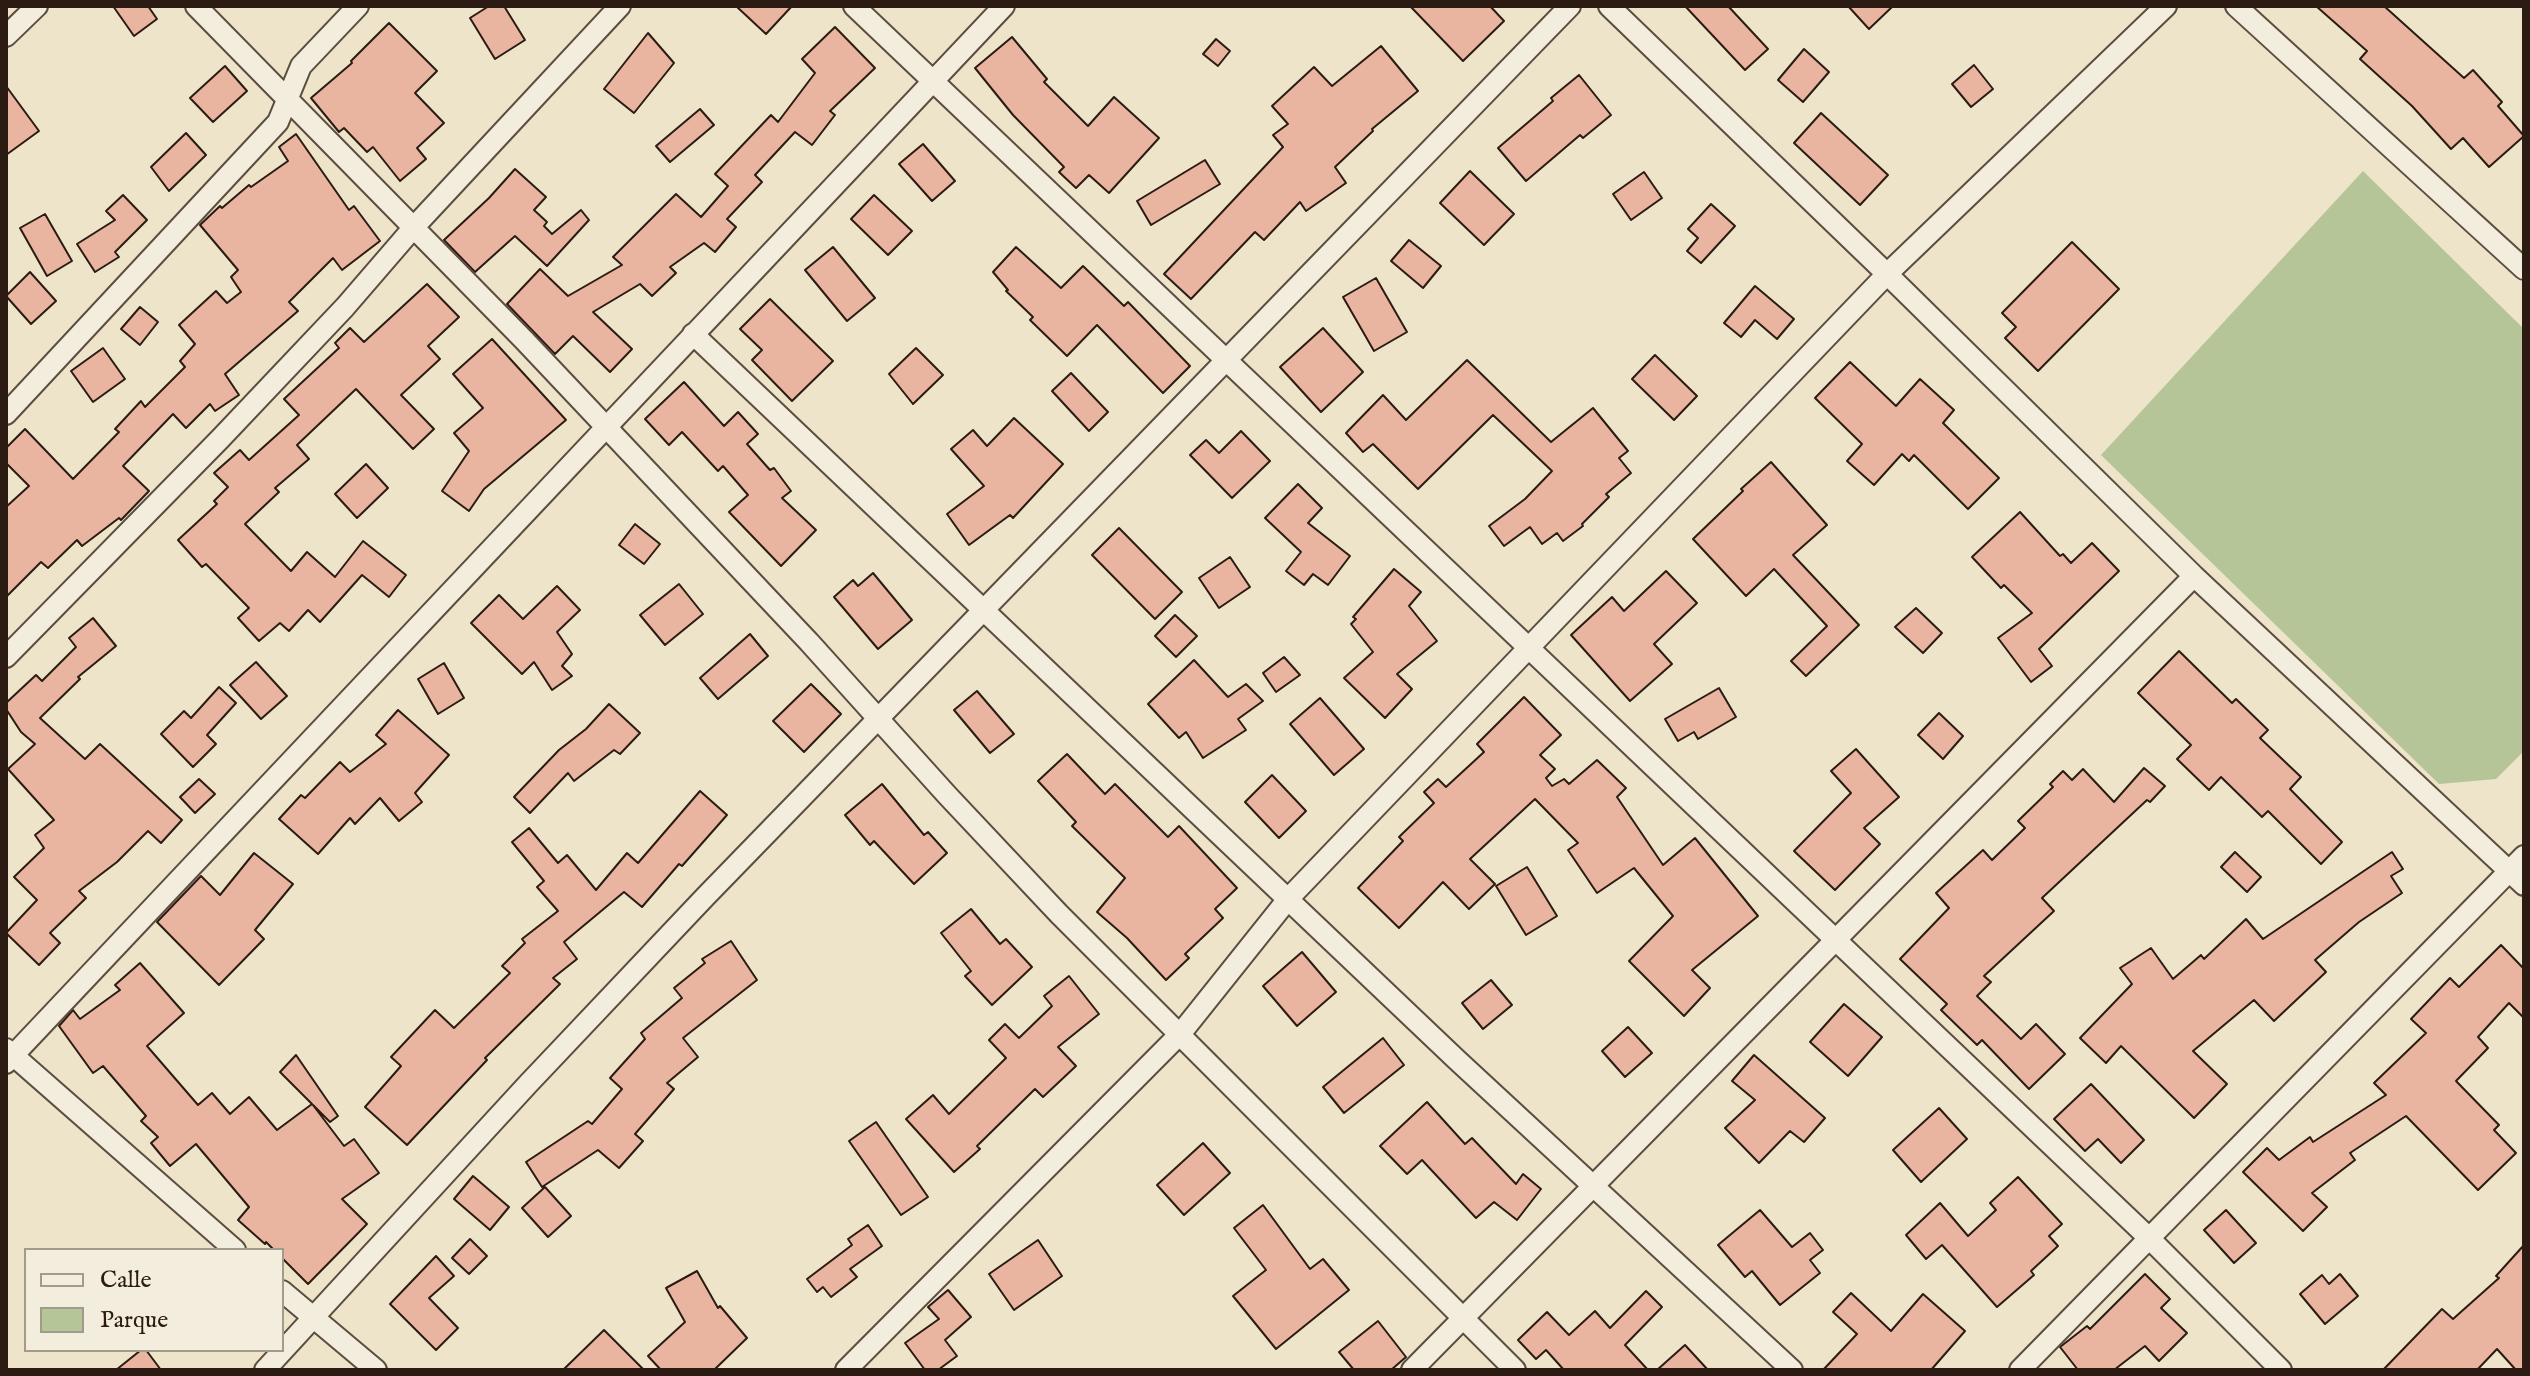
<!DOCTYPE html>
<style>
body{margin:0}
#map{position:relative;width:2530px;height:1376px;overflow:hidden;background:#ede4ca;font-family:"IM FELL English",serif}
canvas{display:block}
.frame{position:absolute;inset:0;border:8px solid #2b1b12;pointer-events:none}
.legend{position:absolute;left:24px;top:1248px;width:260px;height:104px;box-sizing:border-box;background:#f3eddd;border:2px solid #a3998c;margin:0;padding:10px 14px;list-style:none;font-size:24px;color:#2b1b12}
.legend li{display:flex;align-items:center;gap:16px;height:40px}
.legend b{width:40px;border:2px solid #a3998c}
</style>
<div id="map">
<canvas width="2530" height="1376"></canvas>
<div class="frame"></div>
<ul class="legend">
<li><b style="height:10px;background:#f3eddd"></b>Calle</li>
<li><b style="height:22px;background:#b6c598"></b>Parque</li>
</ul>
</div>
<script>
const context = document.querySelector('canvas').getContext('2d');
context.lineJoin = 'round';
function fillPath(path, color) {
  context.fillStyle = color;
  context.fill(path, 'evenodd');
}
function trace(path, color, width, dash) {
  context.strokeStyle = color;
  context.lineWidth = width;
  context.lineCap = dash ? 'butt' : 'round';
  context.setLineDash(dash || []);
  context.stroke(path);
}
fillPath(new Path2D(`
 M2363,171l161,158v422l-28,28 -57,5 -338,-329z`), '#b6c598');
const building = new Path2D(`
 M113,6h35l9,13 -23,17z
 M489,6h15l21,34 -30,19 -25,-41z
 M736,6h56l-26,28z
 M1410,6h80l14,15 -41,40z
 M1685,6h43l40,43 -23,21z
 M1848,6h45l-24,23z
 M2316,6h68l80,72 9,-8 29,32 -4,4 26,30 -35,31 -26,-29 -12,11 -39,-43 -52,-47 7,-8z
 M389,23l48,48 -22,22 29,30 -27,25 9,11 -26,22 -27,-34 -6,5 -23,-24 -5,4 -28,-34 41,-35 -1,-2z
 M835,27l40,41 -45,43 5,4 -23,30 -17,-13 -40,43 7,7 -35,37 9,8 -21,25 -11,-9 -34,24 6,6 -24,23 -12,-12 -47,28 39,37 -22,23 -37,-36 -18,18 -48,-50 33,-35 28,27 54,-31 -9,-8 63,-63 25,23 27,-31 -13,-12 56,-59 7,7 37,-49 -13,-14z
 M648,33l26,30 -40,50 -30,-24z
 M1012,37l35,42 -3,3 44,44 26,-29 45,41 -50,55 -20,-18 -13,13 -17,-16 5,-5 -51,-52 -38,-47z
 M1216,39l14,12 -12,15 -15,-12z
 M1381,46l37,45 -46,38 1,2 -38,36 11,16 -40,28 -6,-9 -36,38 -9,-8 -64,67 -27,-25 119,-127 -10,-12 15,-11 -16,-18 42,-39 18,19z
 M1804,49l25,23 -26,30 -25,-22z
 M1974,65l19,24 -22,18 -19,-23z
 M225,66l22,25 -34,31 -23,-24z
 M1579,75l32,40 -28,23 -3,-3 -54,46 -28,-33 55,-47 -2,-3z
 M6,86l33,45 -33,24z
 M700,109l14,16 -44,37 -14,-16z
 M1821,113l67,62 -28,30 -66,-62z
 M186,133l20,22 -37,36 -18,-24z
 M296,134l53,76 5,-4 26,35 -38,29 -9,-12 -44,44 9,9 -73,63 14,21 -24,16 -5,-7 -24,24 -13,-14 -50,52 26,25 -28,29 -2,-2 -37,28 -5,-6 -29,28 -7,-6 -35,35v-90l23,-21 -23,-23v-15l19,-19 48,50 46,-47 -4,-3 26,-28 4,6 40,-40 -5,-6 15,-17 -16,-19 37,-34 11,12 14,-11 -10,-15 7,-7 -38,-45 20,-19 2,2 27,-23 2,2 37,-26 -9,-14z
 M923,144l32,37 -23,20 -33,-37z
 M1205,160l15,24 -69,41 -14,-24z
 M515,169l31,28 -12,13 13,12 -3,4 8,8 29,-24 8,10 -42,46 -32,-30 -40,36 -31,-32 45,-42z
 M1470,171l44,43 -30,31 -44,-42z
 M1644,172l18,26 -31,22 -18,-26z
 M123,195l24,25 -32,32 4,5 -24,15 -18,-28 38,-24 -9,-9z
 M874,195l38,36 -24,24 -37,-36z
 M1711,204l24,22 -34,37 -14,-12 11,-13 -10,-9z
 M45,214l27,47 -25,15 -27,-48z
 M1409,240l32,26 -18,22 -32,-27z
 M2072,242l47,47 -81,82 -33,-33 11,-11 -14,-14z
 M833,247l42,51 -28,23 -42,-51z
 M1016,247l45,41 22,-22 41,40 4,-4 62,64 -27,27 -66,-68 -30,31 -37,-36 3,-3 -27,-26 2,-1 -15,-18z
 M30,272l26,29 -25,23 -25,-28z
 M1376,278l31,54 -33,19 -31,-54z
 M427,284l32,33 -31,29 12,13 -39,36 33,34 -21,20 -57,-60 -59,56 12,14 -34,29 4,4 -34,32 46,47 16,-19 28,25 28,-36 43,34 -17,22 -27,-22 -42,47 -12,-12 -19,21 -9,-8 -21,18 -21,-23 11,-10 -43,-44 -4,3 -24,-27 39,-36 -3,-3 14,-14 -14,-14 26,-23 9,10 50,-45 -15,-16 55,-51 -4,-5 15,-15 14,14z
 M1755,286l39,33 -17,20 -22,-19 -14,17 -17,-14z
 M770,299l63,62 -41,40 -40,-41 10,-10 -22,-21z
 M140,307l18,15 -18,23 -19,-16z
 M1323,328l40,44 -42,40 -41,-45z
 M492,339l74,81 -82,69 -15,22 -27,-20 27,-40 -15,-18 29,-25 -30,-34z
 M103,348l22,31 -32,23 -22,-31z
 M916,348l27,27 -30,29 -24,-30z
 M1655,355l42,41 -23,24 -42,-41z
 M1467,360l84,82 42,-34 35,43 -9,7 12,15 -25,21 3,3 -27,27 1,2 -20,15 -6,-8 -15,11 -12,-17 -26,19 -15,-20 36,-27 27,-28 -59,-56 -75,74 -45,-45 -10,8 -17,-19 37,-38 23,25z
 M1850,362l46,44 24,-27 34,31 -11,13 56,55 -31,31 -54,-54 -5,6 -7,-7 -28,31 -27,-24 15,-17 -47,-46z
 M1071,373l37,39 -19,19 -37,-40z
 M684,382l40,44 14,-14 20,22 -11,10 23,26 4,-2 17,23 -9,7 34,32 -35,36 -52,-54 19,-17 -25,-29 -5,5 -36,-39 -13,13 -24,-26z
 M1014,418l49,46 -50,54 -3,-3 -41,30 -22,-31 37,-28 -33,-37 22,-19 14,16z
 M1241,431l29,30 -38,37 -42,-43 16,-15 13,13z
 M1771,462l56,63 -34,30 66,70 -53,51 -15,-15 36,-35 -53,-57 -28,27 -53,-57 50,-48 -2,-2z
 M366,464l22,24 -31,30 -22,-24z
 M1298,484l24,24 -14,15 42,33 -22,29 -15,-11 -9,11 -18,-14 15,-19 -36,-34z
 M2020,512l40,44 3,-2 8,9 21,-20 27,28 -80,78 13,17 -21,16 -33,-44 34,-25 -28,-28 -3,3 -29,-31z
 M635,524l25,20 -16,20 -25,-19z
 M1119,528l63,64 -27,27 -63,-64z
 M1230,557l20,30 -31,21 -20,-30z
 M1394,569l27,23 -12,14 28,35 -40,33 15,15 -27,29 -41,-40 29,-26 -22,-28 5,-5 -3,-2z
 M1666,571l31,32 -43,41 18,20 -42,37 -59,-66 41,-38 12,14z
 M873,573l39,47 -34,29 -44,-52 19,-17 5,6z
 M679,584l24,30 -38,31 -25,-30z
 M557,586l23,24 -23,22 15,22 -10,12 10,10 -20,14 -18,-28 -12,12 -51,-51 28,-28 24,24z
 M1916,608l26,25 -19,20 -28,-26z
 M1175,615l22,21 -21,21 -21,-21z
 M93,618l23,28 -38,31 2,2 -40,39 45,41 15,-15 82,76 -21,23 -13,-12 -31,31 -38,29 7,7 -36,35 10,10 -21,22 -33,-32 31,-33 -23,-23 30,-29 -9,-13 19,-15 -46,-51 27,-25 -14,-12 -15,-23v-6l30,-28 6,6 34,-34 -7,-9z
 M750,634l18,22 -50,43 -18,-21z
 M2179,651l53,52 4,-4 32,31 -8,8 41,39 -11,12 52,53 -21,22 -53,-53 -6,6 -41,-40 -12,13 -32,-31 14,-14 -53,-52z
 M1284,657l16,18 -24,17 -13,-19z
 M1194,660l34,37 18,-13 17,17 -25,18 8,11 -43,28 -17,-26 -7,6 -31,-34z
 M256,662l31,34 -26,23 -31,-34z
 M444,663l20,35 -26,16 -20,-35z
 M811,684l30,30 -37,38 -31,-31z
 M219,687l17,16 -29,32 9,9 -23,23 -32,-33 23,-23 7,7z
 M1719,688l17,29 -38,22 -4,-7 -16,9 -13,-22z
 M977,691l37,43 -24,19 -36,-43z
 M1524,697l37,38 -21,20 15,14 -9,9 6,8 12,-7 5,5 28,-24 29,28 -9,9 46,68 32,-27 63,78 -66,54 18,18 -26,28 -55,-55 44,-45 -39,-48 -37,25 -29,-43 10,-7 -43,-44 -65,60 25,25 -26,25 -26,-27 -44,46 -41,-40 45,-47 -4,-4 35,-34 -10,-11 14,-13 8,8 38,-35 -7,-8z
 M1320,698l44,51 -30,26 -44,-51z
 M609,704l31,29 -20,21 -6,-4 -40,31 -6,-8 -38,40 -16,-16 45,-47 27,-21z
 M398,710l51,45 -34,38 7,9 -23,19 -19,-23 -25,26 -5,-6 -32,36 -39,-35 22,-24 4,3 35,-36 10,10 36,-28 -10,-9z
 M1939,713l24,23 -20,23 -25,-24z
 M1856,749l43,48 -35,31 16,16 -45,46 -41,-39 57,-58 -20,-22z
 M1067,754l38,40 10,-10 53,53 11,-11 58,62 -22,21 8,9 -38,36 4,4 -23,22 -39,-42 -30,-26 28,-34 -53,-52 4,-4 -38,-41z
 M2144,768l21,18 -15,16 -3,-2 -105,98 12,13 -70,65 7,6 -14,14 44,43 15,-15 29,30 -36,35 -47,-49 -5,5 -36,-35 6,-6 -47,-45 49,-51 -13,-15 47,-43 9,10 33,-32 -7,-7 35,-34 -3,-3 13,-13 9,9 11,-11 31,33z
 M1272,775l34,36 -27,27 -34,-36z
 M199,779l16,15 -20,19 -15,-16z
 M882,784l42,51 4,-3 19,21 -33,31 -40,-43 -4,4 -25,-30z
 M700,791l27,24 -45,51 -3,-2 -37,43 -18,-15 -60,50 13,17 -24,19 7,6 -75,74 2,2 -80,85 -42,-38 36,-41 -10,-9 44,-47 19,18 56,-55 -8,-7 23,-23 -3,-4 36,-28 -21,-24 7,-6 -32,-39 17,-14 29,35 9,-8 29,35 31,-37 11,10z
 M2235,852l26,25 -14,15 -26,-25z
 M2392,852l11,17 -12,7 11,17 -43,29 -44,38 11,12 -52,49 -20,-21 -61,51 34,33 -33,34 -73,-72 -15,17 -26,-25 52,-54 -12,-16 31,-20 22,31 28,-24 3,4 42,-40 17,20z
 M254,853l39,31 -38,46 9,9 -45,46 -62,-63 44,-46 19,19z
 M1527,867l30,49 -31,19 -30,-49z
 M971,909l29,35 6,-5 26,28 -40,38 -27,-29 6,-5 -30,-38z
 M731,941l26,39 -74,58 15,19 -31,26 7,6 -39,45 8,7 -24,27 -21,-18 -56,37 -16,-25 62,-41 4,3 30,-35 -12,-11 35,-39 -4,-6 41,-35 -8,-10 31,-25 -3,-4z
 M2501,945l23,24v49l-15,-15 -31,34 10,11 -32,33 43,44 -5,5 22,23 -38,37 -72,-74 -56,37 5,7 -43,33 15,14 -24,24 -60,-59 24,-24 12,12 31,-23 3,5 73,-47 -12,-12 52,-50 -15,-14 39,-41 9,9z
 M1302,952l34,40 -39,34 -34,-40z
 M140,963l44,50 -37,33 51,59 14,-12 18,21 19,-17 28,33 35,-26 -32,-32 16,-17 42,61 -8,6 -17,-17 31,41 10,-7 25,34 -37,26 25,25 -59,60 -26,-26v-8h-8l-8,-8 -1,2 -27,-24 11,-13 -53,-63 -26,22 -19,-23 7,-6 -17,-16 5,-5 -43,-50 -10,7 -34,-47 14,-16 7,9 40,-29 -5,-5z
 M1069,976l30,38 -41,33 18,19 -33,31 -8,-8 -58,57 3,3 -26,23 -48,-53 27,-24 16,19 57,-56 -17,-18 16,-16 14,14 33,-32 -8,-10z
 M1491,980l21,25 -29,24 -21,-26z
 M1844,1004l38,33 -34,39 -38,-34z
 M1628,1027l24,26 -27,24 -23,-26z
 M1383,1038l21,27 -60,48 -21,-26z
 M1754,1055l71,63 -21,24 -14,-11 -31,32 -34,-35 30,-28 -23,-19z
 M2091,1084l53,56 -23,23 -23,-24 -13,12 -31,-32z
 M1427,1102l38,42 7,-6 44,46 7,-10 18,15 -24,31 -23,-18 -18,16 -54,-58 -15,14 -27,-28z
 M1939,1108l28,31 -46,43 -28,-32z
 M876,1122l52,75 -27,18 -52,-74z
 M1203,1143l27,30 -46,42 -27,-30z
 M473,1176l36,31 -19,23 -36,-31z
 M2018,1177l44,47 -13,12 9,10 -27,25 3,4 -37,32 -55,-62 -16,14 -20,-24 34,-32 28,33 28,-26 -6,-7z
 M545,1187l26,29 -23,21 -26,-29z
 M1263,1205l47,64 13,-10 26,31 -73,59 -43,-53 33,-26 -32,-42z
 M1760,1210l32,37 18,-14 13,17 -13,10 10,13 -40,32 -28,-34 -7,6 -27,-32z
 M2226,1210l30,33 -22,20 -30,-33z
 M868,1225l14,21 -32,23 7,8 -26,20 -8,-10 -6,5 -10,-13 45,-34 -4,-6z
 M470,1239l17,17 -18,18 -17,-16z
 M1038,1240l24,36 -48,34 -25,-36z
 M2524,1245v125h-8l-19,-21 -20,21h-94l59,-61 11,10 46,-41 -3,-2z
 M436,1256l18,20 -25,22 29,30 -22,22 -46,-46z
 M697,1271l21,37 2,-2 27,32 -33,32h-53l-13,-14 37,-34 -19,-34z
 M2145,1274l25,25 -9,9 26,25 -28,28 -14,-15 -31,24h-36l-18,-23 27,-21 3,3z
 M2340,1274l18,22 -33,28 -25,-30 22,-19 7,9z
 M948,1290l23,27 -26,23 12,16 -19,14h-13l-20,-27 34,-24 -11,-12z
 M1646,1291l16,16 -37,38 23,25h-84l-18,-20 -10,9 -18,-19 29,-28 22,23 26,-24 15,17z
 M1851,1293l40,38 32,-37 42,37 -34,39h-108l34,-36 -24,-22z
 M1378,1321l28,36 -15,13h-37l-15,-18z
 M604,1330l40,40h-81z
 M1685,1345l23,25h-51z
 M141,1350h5l15,20h-45z`);
fillPath(building, '#e9b4a0');
trace(building, '#2b1b12', 2);
const minor = new Path2D(`
 M196,6l328,334 285,302 138,153 112,119 456,456
 M854,6l1295,1232 132,132
 M1609,6l278,268 307,302 330,309
 M2236,6l288,263
 M6,36l31,-30
 M693,334l764,726 335,310
 M6,414l272,-292 23,-56 57,-60
 M6,657l214,-218 125,-132 69,-80 206,-221
 M6,1049l229,201
 M6,1063l998,-1057
 M282,1291l94,79
 M265,1370l263,-286 177,-187 865,-891
 M846,1370l335,-337 107,-134 599,-625 279,-268
 M1412,1370l782,-794
 M2020,1370l504,-514`);
trace(minor, '#5c4d40', 24);
trace(minor, '#f3eddd', 20);
</script>
